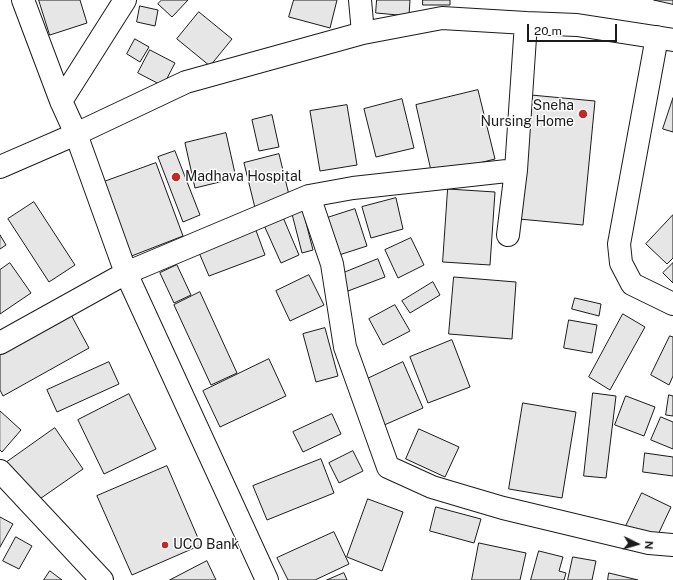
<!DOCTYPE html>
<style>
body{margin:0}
#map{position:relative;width:673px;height:580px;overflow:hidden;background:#fff;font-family:"Public Sans",sans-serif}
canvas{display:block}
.north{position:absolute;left:617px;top:524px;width:40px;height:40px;-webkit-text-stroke:3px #fff;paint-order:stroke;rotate:95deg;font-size:11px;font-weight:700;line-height:16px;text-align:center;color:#1a1a1a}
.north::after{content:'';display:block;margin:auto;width:14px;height:18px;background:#1a1a1a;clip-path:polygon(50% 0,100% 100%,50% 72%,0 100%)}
.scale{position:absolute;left:527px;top:24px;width:90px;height:18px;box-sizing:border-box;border:2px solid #1a1a1a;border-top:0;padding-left:5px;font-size:12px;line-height:14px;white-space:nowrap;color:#1a1a1a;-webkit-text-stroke:3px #fff;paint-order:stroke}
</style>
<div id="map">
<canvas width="673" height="580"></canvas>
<div class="north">N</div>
<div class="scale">20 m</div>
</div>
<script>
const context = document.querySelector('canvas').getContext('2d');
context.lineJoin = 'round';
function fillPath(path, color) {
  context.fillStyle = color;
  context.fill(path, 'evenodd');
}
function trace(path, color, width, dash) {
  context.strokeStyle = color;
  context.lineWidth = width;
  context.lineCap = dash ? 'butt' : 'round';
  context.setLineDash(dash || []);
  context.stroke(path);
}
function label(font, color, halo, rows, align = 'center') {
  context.font = font + ' "Public Sans",sans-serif';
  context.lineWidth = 3;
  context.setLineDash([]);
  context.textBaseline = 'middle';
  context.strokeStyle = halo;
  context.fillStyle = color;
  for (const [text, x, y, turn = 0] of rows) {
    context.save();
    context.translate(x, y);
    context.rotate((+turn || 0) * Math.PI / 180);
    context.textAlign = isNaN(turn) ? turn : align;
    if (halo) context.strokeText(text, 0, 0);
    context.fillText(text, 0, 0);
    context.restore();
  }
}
const building = new Path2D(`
 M39,0h41l7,23 -37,12z
 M162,0h26l-16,17 -14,-13z
 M294,0h43l-7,28 -41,-11z
 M377,0h33l-1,16 -33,-3z
 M423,0h27v5h-27z
 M654,0h19v4z
 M140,6l18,4 -3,16 -18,-4z
 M199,12l33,27 -22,27 -33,-27z
 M135,39l14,8 -9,15 -13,-8z
 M150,50l25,13 -12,23 -25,-13z
 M478,90l17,69 -63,16 -16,-70z
 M531,95l64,6 -12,124 -64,-6z
 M673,98v34l-10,-3z
 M402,99l12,49 -38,9 -12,-48z
 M347,105l10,60 -37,6 -10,-60z
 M272,115l7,32 -20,4 -7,-31z
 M226,133l10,45 -41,10 -10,-45z
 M175,151l25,64 -17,7 -25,-65z
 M279,154l11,45 -35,9 -11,-45z
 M156,163l27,73 -54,21 -28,-74z
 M448,189l47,3 -5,73 -47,-3z
 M396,198l7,31 -32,9 -9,-31z
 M34,202l41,63 -26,17 -41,-63z
 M355,209l12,37 -28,9 -12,-37z
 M303,211l10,39 -11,3 -10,-39z
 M282,215l17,40 -18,8 -18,-40z
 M673,215v43l-6,6 -21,-20z
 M254,225l11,30 -56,21 -12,-28z
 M0,235l6,10 -6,4z
 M411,238l13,27 -26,13 -13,-28z
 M378,259l7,18 -37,14 -7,-17z
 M10,263l21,30 -31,21v-44z
 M673,263v20l-10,-10z
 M177,265l14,30 -17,8 -14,-30z
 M309,275l15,30 -34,16 -14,-30z
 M454,277l62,5 -4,57 -63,-5z
 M433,282l7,13 -30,18 -8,-12z
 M200,292l37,81 -26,12 -37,-80z
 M575,298l26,6 -2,12 -27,-7z
 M395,305l15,26 -27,14 -14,-26z
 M69,311l20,37 -86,48 -3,-6v-41z
 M623,314l22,13 -35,63 -21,-13z
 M569,320l28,5 -5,28 -28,-5z
 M325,328l13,48 -22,6 -13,-48z
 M670,336l3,1v39l-4,9 -18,-10z
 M452,340l18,47 -42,16 -18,-46z
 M269,359l17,37 -66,31 -17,-36z
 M109,362l10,22 -62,28 -10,-22z
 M403,362l20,46 -41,18 -19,-45z
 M593,393l23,3 -10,82 -22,-2z
 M129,394l27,55 -52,25 -26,-54z
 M669,395l4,1v20l-7,-1z
 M626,396l29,11 -11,29 -29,-11z
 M523,403l53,9 -14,86 -53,-9z
 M0,411l21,19 -19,22 -2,-2z
 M332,414l9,20 -38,18 -10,-20z
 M661,417l12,5v27l-22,-9z
 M55,428l28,41 -49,34 -27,-41z
 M419,429l40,18 -14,30 -39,-18z
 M353,451l10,20 -24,12 -10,-20z
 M645,453l28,4v19l-30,-4z
 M321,459l13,34 -67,27 -14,-34z
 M167,466l34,79 -69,30 -35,-79z
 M642,493l29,14 -16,34 -29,-15z
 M368,499l35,13 -21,59 -35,-14z
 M436,507l45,12 -7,24 -44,-12z
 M0,517l13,7 -13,23z
 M334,532l15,32 -34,16h-27l-11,-22z
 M16,537l16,9 -13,23 -16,-8z
 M479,543l47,10 -6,27h-48z
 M539,551l24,6 -4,14 7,2 -2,7h-33z
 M573,557l23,4 -4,19h-24z
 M207,561l9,19h-46z
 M50,571l12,9h-18z
 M344,573l3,7h-20z
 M609,573l29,7h-30z`);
fillPath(building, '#e6e6e6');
trace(building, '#1a1a1a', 1);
const street = new Path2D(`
 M23,0l38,101 15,33 50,139 141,307
 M360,0l3,33
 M657,37l-38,207 2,19 11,21 41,20
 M61,101l64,-101
 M0,167l76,-33 110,-52 177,-49 79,-15 84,5 51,2 96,15
 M309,196l23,68 13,83 43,120 44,20 37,11 34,10 146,35 24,2
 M508,235l8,-65 10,-147
 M0,343l126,-70 183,-77 44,-8 163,-18
 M0,471l102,109`);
trace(street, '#1a1a1a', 24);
trace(street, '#fff', 22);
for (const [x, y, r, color] of [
 [583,114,5,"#c62828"],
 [176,177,5,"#c62828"],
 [165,545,4,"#c62828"]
]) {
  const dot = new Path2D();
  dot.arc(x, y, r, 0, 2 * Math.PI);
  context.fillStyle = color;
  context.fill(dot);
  trace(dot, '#fff', 1.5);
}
label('14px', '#1a1a1a', '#fff', [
 ["Sneha",574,106,"right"],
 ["Nursing Home",574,122,"right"],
 ["Madhava Hospital",185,177],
 ["UCO Bank",173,545]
], 'left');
</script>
